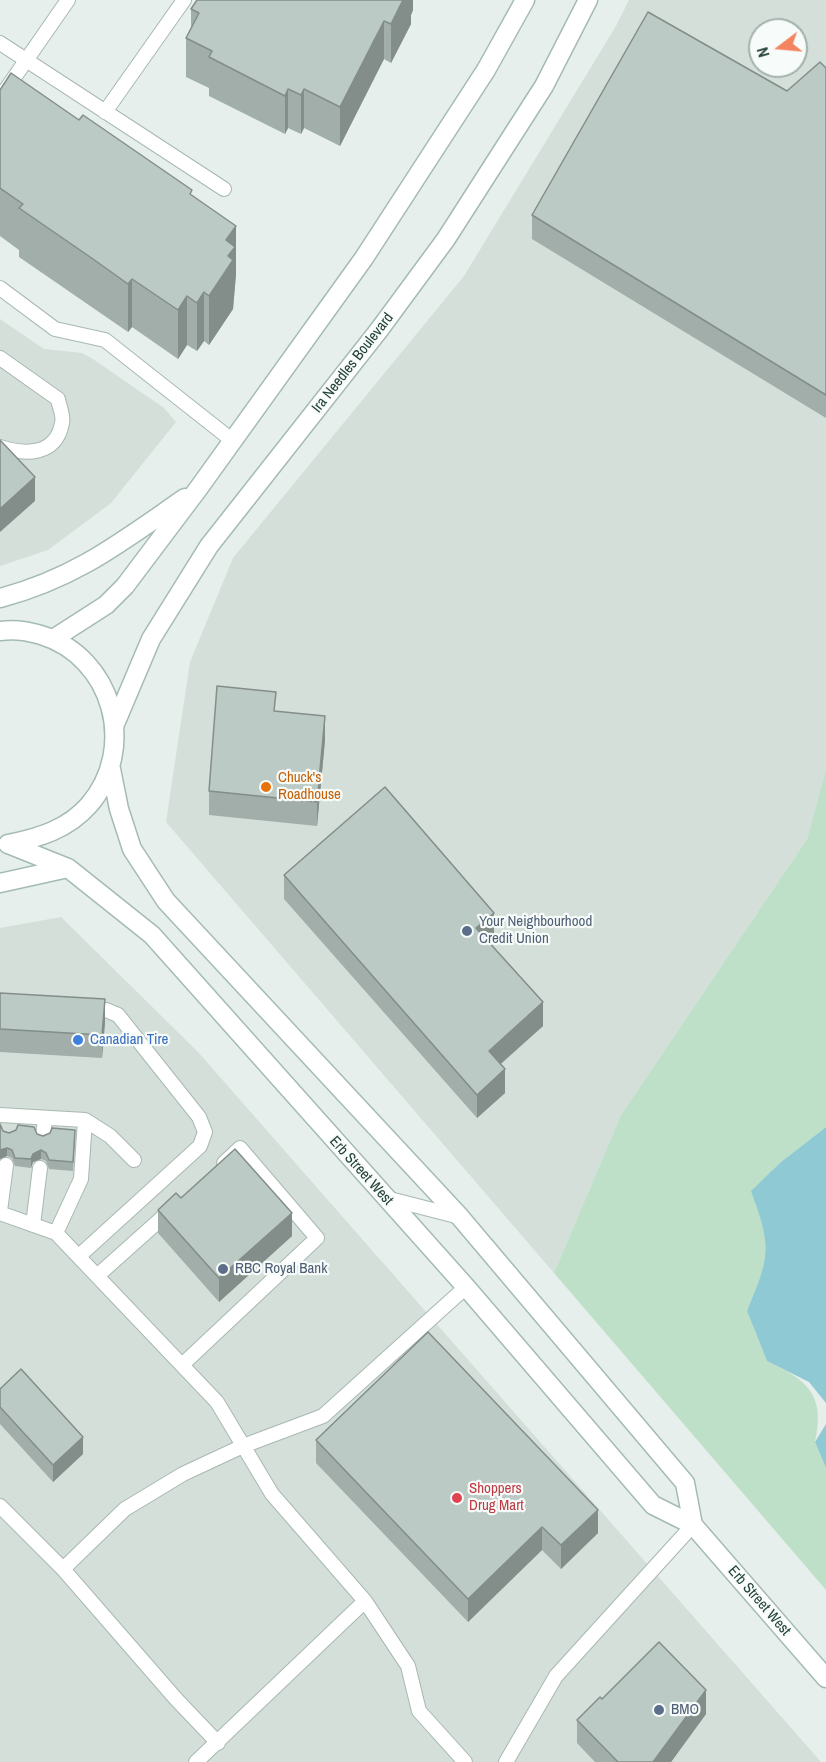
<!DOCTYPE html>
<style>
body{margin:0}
#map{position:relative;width:826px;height:1762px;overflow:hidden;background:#e6efeb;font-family:"Archivo Narrow",sans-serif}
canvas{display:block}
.north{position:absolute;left:748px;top:18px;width:60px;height:60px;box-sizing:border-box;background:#f7fbf9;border:2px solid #a3b1ad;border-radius:50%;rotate:254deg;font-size:16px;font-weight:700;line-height:24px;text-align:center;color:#24423a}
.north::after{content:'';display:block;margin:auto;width:21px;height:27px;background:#f4845f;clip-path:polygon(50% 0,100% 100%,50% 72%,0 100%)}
</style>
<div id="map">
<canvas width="826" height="1762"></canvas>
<div class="north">N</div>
</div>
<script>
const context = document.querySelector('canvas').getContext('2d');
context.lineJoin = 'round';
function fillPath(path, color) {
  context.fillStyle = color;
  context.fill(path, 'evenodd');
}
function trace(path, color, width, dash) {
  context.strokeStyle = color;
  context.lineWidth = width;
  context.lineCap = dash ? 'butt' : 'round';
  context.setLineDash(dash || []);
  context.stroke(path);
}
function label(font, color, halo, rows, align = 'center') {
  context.font = font + ' "Archivo Narrow",sans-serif';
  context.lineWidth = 4.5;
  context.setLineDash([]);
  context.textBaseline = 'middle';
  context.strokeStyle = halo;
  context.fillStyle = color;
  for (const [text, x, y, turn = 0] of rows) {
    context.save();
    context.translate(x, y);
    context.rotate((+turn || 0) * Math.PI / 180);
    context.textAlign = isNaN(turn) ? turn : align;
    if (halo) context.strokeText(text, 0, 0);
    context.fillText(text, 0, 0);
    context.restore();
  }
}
fillPath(new Path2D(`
 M629,0h197v769l-19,70 -186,276 -67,158 -388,-451 24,-160 43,-104 231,-282 152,-250zM760,30h36v36h-36z
 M0,319l44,30 38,4 11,6 71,49 12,14 -65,81 -63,47 -48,16z
 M61,917l137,135 623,710h-821v-834z`), '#d4dfda');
fillPath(new Path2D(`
 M826,769v358l-45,35 -29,29c20,57 18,65 -5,120l20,50c39,19 59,32 48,81l11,26v122l-272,-317 67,-158 186,-276z`), '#bfe0c8');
fillPath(new Path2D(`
 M826,1127v276l-17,-21 -42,-21 -20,-50c23,-55 25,-63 4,-120l30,-29z
 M826,1424v44l-11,-26z`), '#8ec9d4');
const lane = new Path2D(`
 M0,43l224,146
 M0,98l68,-98
 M105,112l79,-112
 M0,288l55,41 50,11 128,101
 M0,358l58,41c1,7 6,17 4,24 -6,33 -37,32 -62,24
 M0,1115l85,5 -4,59 -25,54
 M85,1120l25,16 24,24
 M43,1136l2,-18
 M386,1198l74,19
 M0,1211l6,-46
 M0,1213l56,20 161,169 55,92 93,107 43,65 11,45 46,51
 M33,1225l7,-57
 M79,1256l121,-110 5,-14 -6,-15 -81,-102 -12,-5 -20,-1
 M97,1276l75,-67
 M182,1365l135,-127 -77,-90 -16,15
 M0,1506l63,63 113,130 42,44
 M63,1569l62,-60 58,-35 60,-28 80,-30 143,-129
 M196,1762l169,-161
 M506,1762l50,-86 137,-151`);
const secondary = new Path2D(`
 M0,598c76,-20 121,-56 185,-100
 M0,631c13,-2 28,0 41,4 72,22 97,113 48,170 -21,24 -50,33 -81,39
 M53,639l53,-34 19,-19 73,-97 166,-231 122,-188 39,-70
 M115,724l36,-85 58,-93 170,-216 67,-91 98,-153 44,-86
 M111,769l8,40 13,40 34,52 294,316 225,266 8,42
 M8,844l60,24 84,67 314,352 187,218 40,20 133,153
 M0,883l68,-15`);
trace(lane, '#a8b8b2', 16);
trace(secondary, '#a4bbb3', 21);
trace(lane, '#fff', 14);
trace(secondary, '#fff', 18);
fillPath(new Path2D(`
 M413,0v10l-2,5v9l-20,39 -7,-4 -44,87 -36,-18 -3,6 -13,-6 -3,6 -76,-38v-8l-23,-11v-39l5,-10v-19z
 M826,68v350l-294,-179v-24l255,-124z
 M0,90l79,30 113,76 44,78 -3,35 -24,36 -5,-4 -7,10 -10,-6 -9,14 -46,-32 -4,5 -109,-75v-7l-19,-14z
 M276,711l49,29 -8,86 -108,-11v-24z
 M284,875l210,62 -6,5 55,84 -42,38 4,29 -28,25 -193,-219z
 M0,993l105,29 -3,36 -102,-6z
 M0,1124l3,7 6,2 28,1 6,2 32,2 -2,33 -24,-2 -3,-8 -5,-2 -8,3 -2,6 -16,-2 -3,-8 -5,-2 -7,3z
 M181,1198l111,38 -73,66 -61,-69v-23z
 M0,1389l83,65 -30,28 -53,-58z
 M316,1440l282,93 -37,36 -19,-19 -74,72 -152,-159z
 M602,1699l104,15 -35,48h-76l-18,-19v-23z`), '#a1aea9');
fillPath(new Path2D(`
 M403,0h10v10l-2,5v9l-20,39v-39z
 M384,21v38l-44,87v-39z
 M288,89v39l-3,6v-38z
 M304,89v39l-3,6v-39z
 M236,226v48l-3,35 -24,36v-49l17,-56z
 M132,279v48l-4,5v-48z
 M204,292v49l-7,10v-48z
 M187,296v49l-9,14v-49z
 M35,477v24l-35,31v-23z
 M325,716v24l-8,86v-24z
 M494,913v24l-18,15v-24z
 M105,999v23l-3,36v-23z
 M543,1002v24l-54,48v-23z
 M505,1069v24l-28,25v-23z
 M7,1148v8l-7,3v-9z
 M41,1150v9l-8,3 -2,6v-9l2,-5z
 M292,1213v23l-73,66v-24z
 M83,1437v17l-30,28v-17z
 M598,1510v23l-37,36v-24z
 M542,1527v23l-74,72v-23z
 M706,1690v24l-35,48h-18z`), '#838d89');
const building = new Path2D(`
 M197,0h206l-12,24 -7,-3 -44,86 -36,-18 -3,6 -13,-6 -3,7 -76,-39 3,-6 -26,-13 13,-25 -8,-4z
 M648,12l139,79 33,-29 6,6v327l-294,-180z
 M11,73l68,47 4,-5 109,75 -2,4 46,32 -10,14 9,7 -7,9 5,4 -24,36 -5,-4 -7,11 -10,-7 -9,14 -46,-31 -4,5 -35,-25 -74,-51 4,-4 -23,-16v-98z
 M0,440l35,37 -35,32z
 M217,686l59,6 -2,19 51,5 -8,86 -108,-11z
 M385,787l109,126 -18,15 67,74 -54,49 16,18 -28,26 -193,-220z
 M0,993l105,6 -3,36 -102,-6z
 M0,1124l3,7 6,2 7,-3 2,-5 16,2 3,7 6,2 7,-3 2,-5 23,2 -2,32 -24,-2 -3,-7 -5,-3 -8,4 -2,5 -16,-1 -3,-8 -5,-2 -7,2z
 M235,1149l57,64 -73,65 -61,-68 18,-17 5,5z
 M428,1332l170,178 -37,35 -19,-18 -74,72 -152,-159z
 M21,1369l62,68 -30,28 -53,-58v-18z
 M659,1642l47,48 -53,72h-35l-41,-42 23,-23 2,2z`);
fillPath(building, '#bbcac4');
trace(building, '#838d89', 1.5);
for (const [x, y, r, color] of [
 [266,787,6,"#e8710a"],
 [467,931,6,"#5c6f8a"],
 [78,1040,6,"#3f7fe0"],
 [223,1269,6,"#5c6f8a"],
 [457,1498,6,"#e0444e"],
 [659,1710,6,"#5c6f8a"]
]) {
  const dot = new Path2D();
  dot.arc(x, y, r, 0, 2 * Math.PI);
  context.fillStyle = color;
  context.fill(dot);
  trace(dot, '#f7fbf9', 2);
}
label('15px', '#24423a', '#f7fbf9', [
 ["Ira Needles Boulevard",353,363,-52],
 ["Erb Street West",361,1171,48],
 ["Erb Street West",759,1601,49]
]);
label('15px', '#c56008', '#f7fbf9', [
 ["Chuck's",278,778],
 ["Roadhouse",278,795]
], 'left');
label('15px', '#4e5e75', '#f7fbf9', [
 ["Your Neighbourhood",479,922],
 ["Credit Union",479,939],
 ["RBC Royal Bank",235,1269],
 ["BMO",671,1710]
], 'left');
label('15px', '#366cbe', '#f7fbf9', [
 ["Canadian Tire",90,1040]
], 'left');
label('15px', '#be3a42', '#f7fbf9', [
 ["Shoppers",469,1489],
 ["Drug Mart",469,1506]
], 'left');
</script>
